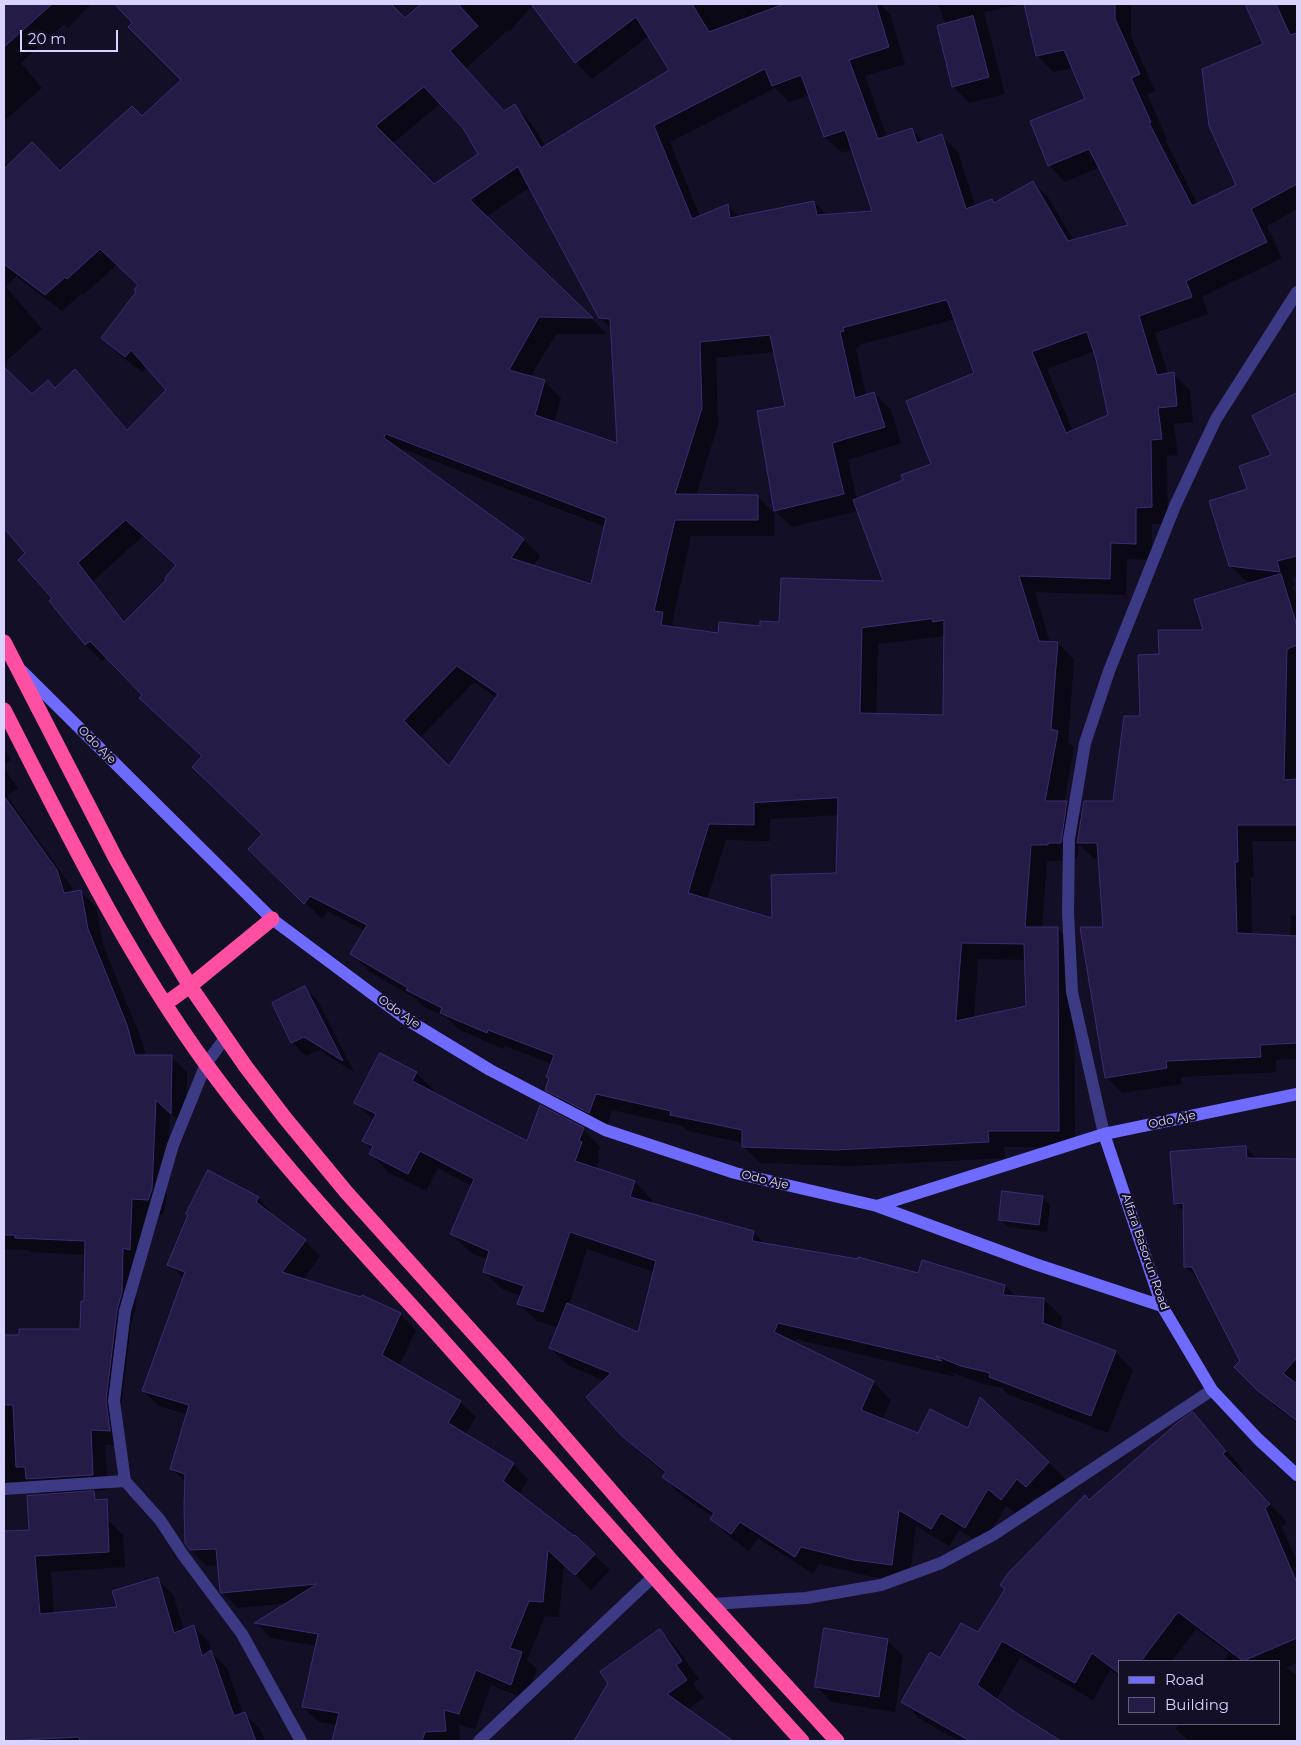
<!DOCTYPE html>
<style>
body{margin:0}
#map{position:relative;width:1301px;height:1745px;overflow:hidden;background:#130f26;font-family:Montserrat,sans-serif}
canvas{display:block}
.frame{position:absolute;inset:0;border:5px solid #d9d4ff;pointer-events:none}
.legend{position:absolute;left:1118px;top:1660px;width:162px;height:65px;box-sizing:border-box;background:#130f26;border:1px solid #625e7d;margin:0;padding:6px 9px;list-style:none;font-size:15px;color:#d9d4ff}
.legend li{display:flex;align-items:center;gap:10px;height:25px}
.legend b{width:25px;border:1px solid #625e7d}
.scale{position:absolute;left:20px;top:30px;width:98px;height:22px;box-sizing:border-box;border:2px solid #d9d4ff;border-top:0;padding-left:6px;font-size:15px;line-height:18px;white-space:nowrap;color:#d9d4ff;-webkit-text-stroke:4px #130f26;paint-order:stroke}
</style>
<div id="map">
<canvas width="1301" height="1745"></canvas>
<div class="frame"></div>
<ul class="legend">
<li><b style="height:6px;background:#6f6bff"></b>Road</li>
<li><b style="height:14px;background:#241b47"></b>Building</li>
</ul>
<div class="scale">20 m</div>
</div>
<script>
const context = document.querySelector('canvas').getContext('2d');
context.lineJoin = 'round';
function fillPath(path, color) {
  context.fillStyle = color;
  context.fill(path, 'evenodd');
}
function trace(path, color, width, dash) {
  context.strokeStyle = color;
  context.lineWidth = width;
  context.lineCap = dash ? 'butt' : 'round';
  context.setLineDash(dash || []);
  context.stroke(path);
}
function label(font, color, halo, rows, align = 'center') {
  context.font = font + ' Montserrat,sans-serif';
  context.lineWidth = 4.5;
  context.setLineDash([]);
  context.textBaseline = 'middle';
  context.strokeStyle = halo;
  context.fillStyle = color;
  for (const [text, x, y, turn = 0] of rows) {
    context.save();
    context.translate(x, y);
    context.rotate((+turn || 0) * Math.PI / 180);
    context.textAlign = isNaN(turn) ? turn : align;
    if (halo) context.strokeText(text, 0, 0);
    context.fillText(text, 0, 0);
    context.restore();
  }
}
fillPath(new Path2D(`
 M4,4h87l-23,24 -4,-4 -43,39 21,25 -38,33z
 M117,4h128l6,5 6,-5h132l16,16 18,-16h111l-25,28 -1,-2 -43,39 40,43 10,-6 16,17 15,24 124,-76 -21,-35 -57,43 -16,-17 -31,-41 22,-17h275l1,3 12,-3h25l10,10 15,50 -40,12 22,61 24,-8 13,13 17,-6 17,16 18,55 15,-7 4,4 38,-22 16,17 25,42 56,-15 -30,-59 -35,15 -16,-17 37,-65 -13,-32 -20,4 -16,-17 -11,-51h105v32l24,55 -8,3 20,45 -2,1 33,65 39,-20 28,-140 -17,-38 6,-3h43v205l-30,17 15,32 -80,39 6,17 -53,19 13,41h5l17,16 3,32 -19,2 4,31 -11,1 1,68h-16v36l-25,-1 -1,36 -91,-3 15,51h8l16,17 -6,82 6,6 -10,54h3l15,15 32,-15 46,-147 45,-24 51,-49 -10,-1 -16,-16 18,-75 25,-34 -19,-39 43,-22v181l-5,1 3,10 -4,-1 6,9v246h-45l2,36h-3l1,58 38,2 1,-22 6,1v143l-21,1v12l-95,5 1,7 -60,9 -16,-16 -2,-149 -4,-70 -6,1 -15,-15 -2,15h-13v2h-17l-5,67h15l17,17 1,202h-71l1,11 -153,8 -92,-3 -17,-17v-3l-55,-12 -6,-5 -70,-16 -6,18 -43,-22 -16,-17 3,-10 -2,-2 4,-13 -47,-18 -2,3 -45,-20 -12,-12 -22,-10 -8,-8 -47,-28 -17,-17 13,-23 -38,-20 -5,8 -72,-70 13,-15 -60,-77 -96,-100 -5,4 -16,-16 -35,-44 3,-2 -27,-46 -13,-31 -10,-12v-142l27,27 25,-6 19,-18 16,16 37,43 39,-40 -20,-23 -5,5 -23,-17 -16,-17 35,-46 2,-7 -23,-20 -33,29 -2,-1 -20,18 -46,-35 -10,11 36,42 -38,34v-201l4,5 52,5 82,-55 41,-37zM775,88l14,14 21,-7 15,42 17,16 11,-4 20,63 -46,3 -13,-13 -74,16 -12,-12 -28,11 -30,-75zM441,103l23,24 15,27 -45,32 -42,-42zM530,187l70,131 12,11 6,116 -64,-23 7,-24 -17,-17 -14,-4 26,-43h51l-121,-117zM955,319l20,55 -42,91 -28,16 -48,19 -9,-40 53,-17 -10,-33 -17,-17 -8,3 -10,-48 3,-1v-2zM1095,351l15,65 -37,15 -26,-62zM775,352l12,55 -29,5 17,99 17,16 66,-16 27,72 -104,41 -62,11 -41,-6 -6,-6 19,-87h83v-23l-17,-17 -61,-1 22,-70 -2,-67zM403,449l203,78 -14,59 -59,-20 7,-10 -16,-16 -122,-88zM143,536l34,30 -9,14 -42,42 -33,-41zM945,636l-1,80 -68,-1 2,-71zM474,682l23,16 -47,70 -30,-30zM839,815l-1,59 -64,46 -67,-21 19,-59 44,1v-22zM978,959l48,1 1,47 -53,12z
 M938,4h85l-39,8 21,82 -36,9 -16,-17 -7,-61z
 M4,748l7,12 -7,4z
 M4,768l14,20 -11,8 64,90 2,7 8,-1 15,15 7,38 39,96 4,15 26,1 15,15 -1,55 -16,-14 -4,91 -3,11 -17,-1 -2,50 -7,-2 -1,46 -5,17 -11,91 4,29h-19l3,45 -66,4 -11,-11 -27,1v-147l77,-7 4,-28 1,-47 -55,-3 -3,-2 -24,-1z
 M304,987l14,14 36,71 -35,-22 -13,6 -14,-14z
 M416,1073l18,17 -2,3 96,50 55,-14 17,18 -3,11 2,2 -3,9 39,13 17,18 -1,4 103,29 11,11 153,31 87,11 11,11 28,3 18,17 -1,14 54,21 18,18 -25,63 -100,-39 -6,-6 -22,-5 -30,-11 6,5 -161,-38 -1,4 79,39 18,18 -9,20 37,14 50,-4 79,32 18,18 -22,23 -8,-7 -17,20 -13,-10 -23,38 -24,-14 -10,16 -33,-20 -7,56 -36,-5 -54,-13 -6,10 -55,-36 -9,13 -20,-15 -17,-17 1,-2 -32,-22 -17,-18 2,-3 -24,-20 -19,-19 -18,-54 -37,-16 -18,-17 8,-20 -21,-7 -18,-17 3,-8 -20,-7 -18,-17 4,-12 -18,-8 -18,-18 20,-48 -34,-18 -12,23 -38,-19 -17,-18 2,-4 -9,-9 10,-20 -18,-18zM587,1249l67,23 -15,61 -70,-28z
 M1245,1147l13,12 39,1v263l-23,-18 -38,-38 5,-6 -41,-79 -15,-16v-53l-10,-10z
 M1042,1197l8,8 -3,27 -39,-5 -8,-8z
 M258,1198l15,16 -1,2 33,25 15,15 -17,24 59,18v-1l38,17 16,16 -17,36 61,36 16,15 -11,18 48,29 15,15 -9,16 55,43 1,-1 35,33 -19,20 -27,-27 -5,54 -14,-1 -18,44 10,9 -11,30 -35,-14 -16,44 -16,-4 1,16h-117l28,-10 -52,-9 -16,-15 14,-61 -46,-8 -15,-15 33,-20 -51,5 -16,-16 -4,-27 -11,1 -16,-16 -5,-67 -14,-14 16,-54 -29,-9 -16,-15 41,-112 -15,-15z
 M1193,1414l18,18 32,38 -3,3 47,49 -5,5 15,34v102l-11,5 11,7v66h-108l-13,-12 4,-5h100v-63h-56l5,-8 -33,-24 -24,32h-52v16l-10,-7 -17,30 -73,-42 -24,42 63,41h-100l-39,-22 -18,-18 39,-41 37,-26 111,-133z
 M107,1519l16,16 2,32 -74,5 3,42 65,-6 38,-29 16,16 11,35 10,-4 15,16 3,11 15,15 16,46 1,-1 16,16 5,12h-261v-208l26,-2z
 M660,1631l17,17 22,31 -6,5 11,14 -17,12 28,20 11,11h-151l34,-58z
 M887,1640l16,16 -8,56 -63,-10 -16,-16z`), '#0007');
const building = new Path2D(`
 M4,4h48l-48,43z
 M115,4h276l14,14 16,-14h37l20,22 -28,25 54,60 11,-7 26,44 128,-78 -33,-53 -61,46 -44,-59h161l17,28 75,-28h92l13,43 -40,13 29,79 34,-11 5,15 25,-9 24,75 26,-10 2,4 39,-22 35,60 60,-16 -39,-76 -41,17 -18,-45 55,-22 -21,-49 -28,6 -12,-52h91v15l25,55 -9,4 20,44 -2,1 43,83 44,-21 -27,-59 -7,-57 61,-25 -18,-40h31l14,31 7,-2v151l-46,25 16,33 -81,39 6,16 -53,19 18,59 17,-3 3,34 -19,2 4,31 -11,1 1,67 -16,1v36l-25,-1 -1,36 -91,-3 20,65 19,1 -7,87 7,2 -13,70h22l-6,42h-13v2h-17l-6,82h33l1,204h-71l1,11 -154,8 -93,-3v-17l-72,-15 1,-4 -75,-17 -7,19 -44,-23 4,-12 -3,-1 8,-22 -66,-25 -1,3 -47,-20 2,-5 -36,-18 2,-2 -58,-34 17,-29 -57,-29 -6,8 -56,-55 14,-15 -70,-67 10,-11 -63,-58 3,-3 -52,-54 -5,4 -36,-44 3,-3 -34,-38 7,-7 -21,-25v-161l28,27 16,-14 7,8 20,-19 52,61 39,-40 -35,-40 -6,7 -24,-19 35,-46 -2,-2 4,-5 -38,-36 -33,30 -2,-2 -20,18 -41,-31v-95l28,-27 28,29 72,-65 10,10 39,-36 -53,-53 4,-4zM765,69l7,17 29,-11 23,62 21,-7 27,81 -55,4 -3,-14 -84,17 -2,-14 -36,15 -38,-93zM424,87l39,41 15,26 -44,30 -58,-58zM518,167l81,151 11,1 7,124 -82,-28 10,-35 -36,-10 30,-53 54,1 -123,-118zM947,300l27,73 -68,28 25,63 -30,11 2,5 -50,20 30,81 -102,-3 -2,44 -19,-1v5l-41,-4 -1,11 -57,-8 2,-13 -9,-1 21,-91h83v-25l-83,-1 27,-86 -2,-66 70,-7 15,71 -28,5 17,100 70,-17 -12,-51 53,-16 -11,-35 -19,6 -15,-66 4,-1 -1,-3zM1087,332l9,27 12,56 -42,18 -34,-81zM386,434l220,84 -15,66 -80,-26 13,-19 -140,-101zM126,520l50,45 -11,13 1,2 -42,42 -46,-59zM932,619l1,3 11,-2 -1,95 -83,-2 2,-85zM457,666l41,28 -49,72 -45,-45zM838,798l-2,75 -65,2 1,43 -84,-25 21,-69 45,1v-22zM962,943l62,1 2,62 -70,15z
 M973,16l16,61 -37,10 -15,-61z
 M1297,393v163l-20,5 3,11 -51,-6 -20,-65 38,-12 -8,-23 32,-11 -19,-39z
 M1281,574l16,52v19l-10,4 -3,131 13,-1v46h-60l1,37h-3l2,71 60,3v107l-37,2 1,12 -95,4 1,7 -62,10 -25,-151h23l-6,-84h-20l7,-42h29l11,-85h16l-2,-61 21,-1 -1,-24h45l-9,-30z
 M4,796l53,74 7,23 17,-3 7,39 39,96 8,30h37l-1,59 -15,-14 -4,89 -4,11 -16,-1 -2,51 -7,-2 -1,44 -5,18 -11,90 4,31 -19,-1 2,45 -67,4 -1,-12h-9l-3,-62h-9v-70h15v-6h61l1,-28h3l1,-60 -70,-3v-3h-11z
 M305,986l38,75 -39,-24 -13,6 -19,-40z
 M380,1053l37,19 -5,9 115,60 13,-36 44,23 -5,12 3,2 -7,19 60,20 -5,16 124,34 -2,10 106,18v-2l60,16 4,-13 83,25 -2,10 41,3 -1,25 73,28 -25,65 -102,-39 1,-4 -29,-7 -25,-10 6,5 -164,-38 -4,9 100,49 -13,29 57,23 12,-24 38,19 12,-31 69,65 -23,25 -9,-8 -16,21 -13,-11 -23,39 -24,-15 -10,16 -32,-19 -7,55 -38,-5 -53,-13 -6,10 -55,-35 -9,12 -21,-15 4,-6 -52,-36 4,-5 -44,-36 -36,-39 25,-24 -62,-25 18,-45 71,29 18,-71 -86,-29 -27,80 -26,-8 7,-18 -41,-14 6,-21 -39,-17 24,-55 -54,-28 -12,23 -39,-20 4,-8 -11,-5 14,-27 -22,-11z
 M1246,1146l1,12 50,1v199l-14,15 14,11v37l-40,-31 -23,-23 6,-6 -48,-94h-8l-1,-64 -9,1 -4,-52z
 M208,1170l51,27 -3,5 50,38 -24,32 79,25 1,-2 39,18 -19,42 79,46 -13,22 66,40 -11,18 71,55 1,-1 20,19 -20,21 -27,-25 -5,52 -14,-1 -19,47 12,4 -11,33 -35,-15 -17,44 -15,-4 2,21 -21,1 -3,9h-90l7,-28 -37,-6 16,-73 -64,-11 63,-39 -96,9 -1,-2 -4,-42 -26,1 -5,-7 -1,-36 1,-33 -15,-5 19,-64 -47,-14 43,-119 -18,-7 21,-50 -2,-1z
 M1002,1191l41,5 -4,29 -40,-5z
 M1193,1412l33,39 -3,3 47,50 -5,4 32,75v55l-54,23 -65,-49 -37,49h-21v13l-28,-21 -17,30 -73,-42 -25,44 41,29 43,27h-91l-69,-39 29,-50 10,6 21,-35 17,9 27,-43 -5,-4 9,-13 76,-77 4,5 88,-77z
 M94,1491l1,9 12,-1 2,53 -74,4 5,58 77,-7 -5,-16 46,-14 16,56 20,-8 8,31 9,-6 23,66 11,-4 11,29h-176l-1,-4 -75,4v-210l25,-1 -2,-34z
 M824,1628l64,11 -9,58 -64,-10z
 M660,1629l22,32 -6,4 11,15 -20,14 66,47h-159l34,-58 -8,-11z`);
fillPath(building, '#241b47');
trace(building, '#3b2d73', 1);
trace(new Path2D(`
 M225,1038l-19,26 -33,81 -48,166 -11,90 11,80 35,39 23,35 59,79 59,107
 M1104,1134l-32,-142 -4,-79 1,-74 16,-96 24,-72 66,-165 22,-47 19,-40 81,-127
 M4,1489l121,-8
 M712,1604l94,-6 75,-13 60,-22 52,-28 219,-145
 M479,1741l174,-164`), '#3d3a85', 12);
trace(new Path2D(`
 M22,671l250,248 134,100 84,51 115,60 130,43 142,33 227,-72 193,-40
 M1104,1134l58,172 50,84 46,49 39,36
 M877,1206l158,58 127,42`), '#6f6bff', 12);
trace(new Path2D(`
 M4,642l112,217 40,71 34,56 56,81 39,51 62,75 155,172 168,194 167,182
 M4,710c62,121 122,244 202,354 70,96 152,182 231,270 122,136 242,272 365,407
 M165,1004l25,-18 82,-67`), '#ff4fa3', 15);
label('12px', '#d9d4ff', '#130f26', [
 ["Odo Aje",97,745,45],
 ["Odo Aje",399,1012,35],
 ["Odo Aje",1172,1120,-12],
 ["Odo Aje",765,1180,13],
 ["Alfara Basorun Road",1145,1252,71]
]);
</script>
